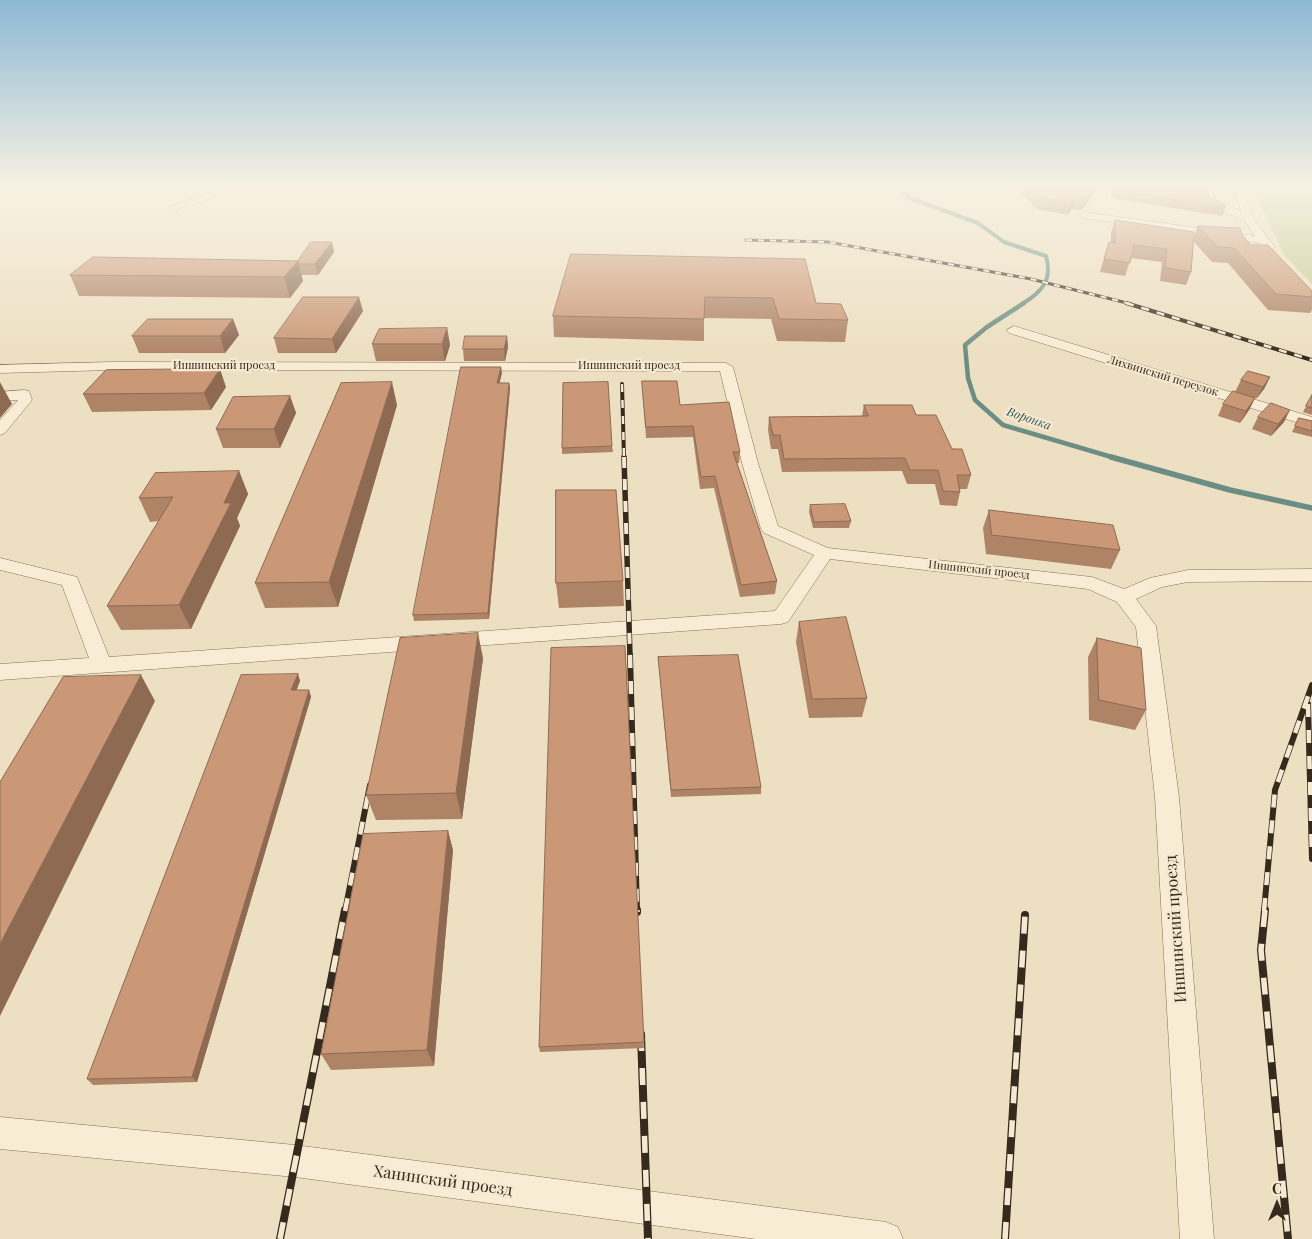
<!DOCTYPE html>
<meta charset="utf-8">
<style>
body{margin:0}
#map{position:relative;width:1312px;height:1239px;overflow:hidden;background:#eddfc1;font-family:"Playfair Display",serif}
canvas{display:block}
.north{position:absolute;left:1252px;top:1179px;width:50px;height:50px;-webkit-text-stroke:4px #f5e9d1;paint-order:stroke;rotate:0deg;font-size:14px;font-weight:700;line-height:20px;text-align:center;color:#36291d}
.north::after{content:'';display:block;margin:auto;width:18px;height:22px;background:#36291d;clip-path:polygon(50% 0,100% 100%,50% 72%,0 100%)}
</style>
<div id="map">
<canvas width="1312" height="1239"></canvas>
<div class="north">С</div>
</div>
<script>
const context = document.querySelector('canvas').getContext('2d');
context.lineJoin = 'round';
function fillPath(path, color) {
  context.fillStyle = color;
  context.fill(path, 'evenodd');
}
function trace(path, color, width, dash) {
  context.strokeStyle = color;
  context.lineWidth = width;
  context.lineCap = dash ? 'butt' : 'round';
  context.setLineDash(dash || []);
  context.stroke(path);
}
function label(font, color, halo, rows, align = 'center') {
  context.font = font + ' "Playfair Display",serif';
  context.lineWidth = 4.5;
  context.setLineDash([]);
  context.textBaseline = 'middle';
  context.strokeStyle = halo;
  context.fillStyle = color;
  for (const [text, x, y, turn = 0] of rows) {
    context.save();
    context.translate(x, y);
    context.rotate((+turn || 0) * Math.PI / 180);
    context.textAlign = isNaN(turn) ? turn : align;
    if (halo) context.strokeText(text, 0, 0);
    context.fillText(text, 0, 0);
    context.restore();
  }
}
fillPath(new Path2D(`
 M1256,185h56v99l-27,-28 -23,-47z`), '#c6cb95');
trace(new Path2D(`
 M912,185l-9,5 4,7 71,26 26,19 42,14c7,24 -4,36 -24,48`), '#6b8d84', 4);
trace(new Path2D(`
 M1024,303l-37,24 -22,18 3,33 7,22 28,25 112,33`), '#6b8d84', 4.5);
trace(new Path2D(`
 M1111,457l119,33 82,18`), '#6b8d84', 5.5);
const minor = new Path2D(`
 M235,185h385l-9,6h-375l-62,19 -5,-3z
 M1011,185h14l-11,5h-6v-4z
 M1201,185h10l5,16 25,10 -9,-26h10l11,33 22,29 -2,2h-8l-5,-6 -177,-25 -5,-3 5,-3 172,24 -11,-16 -37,-15z
 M1014,326l298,91v10l-303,-94 -2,-3z
 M112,362l614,1 7,4 25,96 20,63 50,22 264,29 32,12 26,-11 38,-8 124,-1v12l-124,1 -26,5 -26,12 20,27 23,171 35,442h-34l-25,-442 -19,-170 -19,-25 -29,-13 -258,-30 -42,63 -7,2 -781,56v-16l89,-6 -27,-73 -62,-15v-12l77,19 32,80 666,-46 39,-56 -50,-22 -3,-4 -19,-66 -22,-92 -608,-1 -112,3v-8z
 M24,390l5,1 3,9 -27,33 -5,2v-15l18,-20h-18v-8z
 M0,1117l295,28 591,77 12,5 5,12h-147l-461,-62 -295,-28z`);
trace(minor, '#867059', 1);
fillPath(minor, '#f8ecd4');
const railFar4 = new Path2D(`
 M746,240l82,2 203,37 100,25`);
const railFar3 = new Path2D(`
 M1126,303l186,57
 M622,384l2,74`);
const railFar2 = new Path2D(`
 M624,457l6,199`);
const railFar1 = new Path2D(`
 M630,655l7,256
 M1308,704l4,155
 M345,911l25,-126
 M1264,911l11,-121 37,-105`);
const rail = new Path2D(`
 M637,910v2
 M1265,910l-4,40 27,289
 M641,1034l7,205
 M280,1239l65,-329
 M1005,1239l20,-324`);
trace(railFar4, '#36291d', 3);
trace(railFar3, '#36291d', 4);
trace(railFar2, '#36291d', 5.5);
trace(railFar1, '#36291d', 6);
trace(rail, '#36291d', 8);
trace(railFar4, '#f5e9d1', 2, [6]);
trace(railFar3, '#f5e9d1', 2.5, [8]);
trace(railFar2, '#f5e9d1', 4, [11]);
trace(railFar1, '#f5e9d1', 4.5, [13]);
trace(rail, '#f5e9d1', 5.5, [17]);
fillPath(new Path2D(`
 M1021,185h79l-18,25 -10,-1 -4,6 -31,-6 -18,-19z
 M1111,185h95l3,12 17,10 -4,9 -111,-18z
 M1115,220l79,17 4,-11 44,9 9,10 61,46v19l-2,3 -42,-3 -40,-47 -16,-1 -18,-20 -3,30 -5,13 -26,-4 2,-19 -31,-4 -6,18 -25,-4 9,-30 2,1v-10z
 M332,242l2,10 -16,23h-17l2,6 -13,17 -211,-2 -9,-21 228,-14z
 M571,254l245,49 32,17 -3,22 -68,-1 -6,-22 -67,-1v23l-150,-4 -1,-21z
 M363,311l-27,42h-58l-4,-15z
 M233,319l6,16 -14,18h-86l-7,-17z
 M447,328l3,17 -5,16h-69l-4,-17z
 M507,336l1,11 -3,14h-41l-1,-12z
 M502,373l-3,10h10l1,5 -21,231 -75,2 -1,-6z
 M1270,377l-6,12 -7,9h-2l-6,12 -9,13 -22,-7 5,-12 12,-12 6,-12z
 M642,381l38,24 60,47 -1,11h-2l40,118 -2,13 -35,3 -26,-109 -14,1 -7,-52 -47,1 -3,-45z
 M226,387l-15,23 -119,2 -9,-18z
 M1312,395v20l-9,-3z
 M290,396l6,17 -16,35h-57l-7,-19z
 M397,405l-59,202 -73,1 -10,-25z
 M864,405l52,10 36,34 19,26 -4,14h-7v3l-3,14 -17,-1 -5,-21h-28l-5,-13 -120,1 -4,-23h-7l-3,-19 1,-13 93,-1z
 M1258,417l26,5 -13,14 -19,-7z
 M1299,418l13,3v16l-20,-5z
 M612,446l1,6 -51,2v-6z
 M239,471l9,23 -11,24 3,8 -49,103 -70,1 -14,-24 52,-85 -9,1 -11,-24z
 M810,505l41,16 -2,7h-36l-4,-16z
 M989,510l131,40 -9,19 -125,-15 -3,-26z
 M623,581l1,25 -65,2 -3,-25z
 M799,622l68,76 -5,19 -53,1 -13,-76z
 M1097,638l49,72 -11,20 -46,-10 -1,-63z
 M625,646l19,402 -104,4 -1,-5z
 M658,657l103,130v7l-90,3z
 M483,658l-21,161 -86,1 -10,-25z
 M298,674l2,7 -4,9h13l2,7 -114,385 -104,3 -6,-6z
 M448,831l5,19 -19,216 -103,4 -10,-16z`), '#af8366');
fillPath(new Path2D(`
 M1096,185h4l-18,25 4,-11z
 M1076,198l-4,11 -4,6 4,-12z
 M332,242l2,10 -16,23 -3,-11z
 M298,261l5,20 -13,17 -6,-21z
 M359,297l4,14 -27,42 -4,-14z
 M233,319l6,16 -14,18 -5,-17z
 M447,328l3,17 -5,16 -3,-17z
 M507,336l1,11 -3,14 -1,-12z
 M501,367l1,6 -4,16 -1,-6z
 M220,369l6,18 -15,23 -7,-17z
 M1270,377l-6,12 -7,9 6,-11z
 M0,382l12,22 -12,14z
 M392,382l5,23 -59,202 -9,-25z
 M509,383l1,5 -21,231 -1,-6z
 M290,396l6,17 -16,35 -6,-19z
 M1255,398l-6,12 -9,13 6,-12z
 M1290,410l-6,12 -13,14 7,-12z
 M239,471l9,23 -11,24 3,8 -49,103 -12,-24 45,-102z
 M478,633l5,25 -21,161 -6,-26z
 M298,674l2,7 -6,16 -3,-7z
 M141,675l14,26 -155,315v-72z
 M309,690l2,7 -114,385 -5,-5z
 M448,831l5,19 -19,216 -7,-16z`), '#8e6a53');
const building = new Path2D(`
 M1028,185h68l-10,14 -10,-1 -4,5 -32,-5z
 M1114,185h92l3,12 15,7 2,3 -112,-17z
 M1115,220l79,12 -3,40 -26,-4 2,-19 -33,-4 -4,18 -26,-4 5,-17 6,1z
 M1198,226l42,2 2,7 9,10h17l44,46v6l-36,-3 -42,-46 -16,-1z
 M311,242h21l-17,22h-16l-1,-3 -1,1z
 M571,254l234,5 11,44 25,1 7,16 -69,-1 -6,-21 -68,-1 -1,22 -151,-3z
 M93,257l205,4 -14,16 -214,-2z
 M303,297h56l-27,42 -58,-1z
 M148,319h85l-13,17h-88z
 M447,328l-5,16h-70l7,-15z
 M465,336h42l-3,13h-41z
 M461,367h40l-4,16h12l-21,230 -75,2z
 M220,369l-16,24 -121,1 23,-24z
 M1248,371l22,6 -7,10 -22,-7z
 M642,381h35l3,24 49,-3 11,50h-7l44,129 -36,4 -26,-109 -14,1 -8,-51 -47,1z
 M392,382l-63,200 -74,1 86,-200z
 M608,382l4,64 -50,2 1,-65z
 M1233,391l22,7 -9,13 -23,-7z
 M1312,395v13l-6,-2z
 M290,396l-16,33h-58l17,-32z
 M1271,403l19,7 -12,14 -20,-7z
 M864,405h48l4,10h20l16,34h10l9,26h-14l3,17 -17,-1 -5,-21h-28l-5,-12 -121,1 -4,-24h-7l-4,-18 99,-1z
 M1299,418l13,3v10l-17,-5z
 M239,471l-15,32h7l-52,102 -72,1 66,-109 -34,1 16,-25z
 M556,490h60l7,91 -67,2z
 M845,504l6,17 -37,1 -4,-17z
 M989,510l124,15 7,25 -128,-15z
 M846,617l21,81 -55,1 -13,-77z
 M478,633l-22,160 -90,2 34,-157z
 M1097,638l44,10 5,62 -47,-10z
 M625,646l19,396 -105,5 12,-399z
 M738,655l23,132 -90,3 -13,-133z
 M298,674l-7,16h18l-117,387 -105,2 154,-404z
 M141,675l-141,269v-162l63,-105z
 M448,831l-21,219 -106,4 42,-220z`);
fillPath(building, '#cb9877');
trace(building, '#8e6a53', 1);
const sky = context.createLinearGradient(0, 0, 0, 358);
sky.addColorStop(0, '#8db9d4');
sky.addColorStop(0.52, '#f7f1e3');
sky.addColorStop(1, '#f7f1e300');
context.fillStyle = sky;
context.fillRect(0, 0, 1312, 358);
label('11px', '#36291d', '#f5e9d1', [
 ["Иншинский проезд",224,366],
 ["Иншинский проезд",629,366],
 ["Лихвинский переулок",1163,376,17],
 ["Иншинский проезд",979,570,6]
]);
label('italic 12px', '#2c5652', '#f5e9d1', [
 ["Воронка",1029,419,19]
]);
label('16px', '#36291d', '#f5e9d1', [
 ["Иншинский проезд",1176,929,-94],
 ["Ханинский проезд",443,1181,8]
]);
</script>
